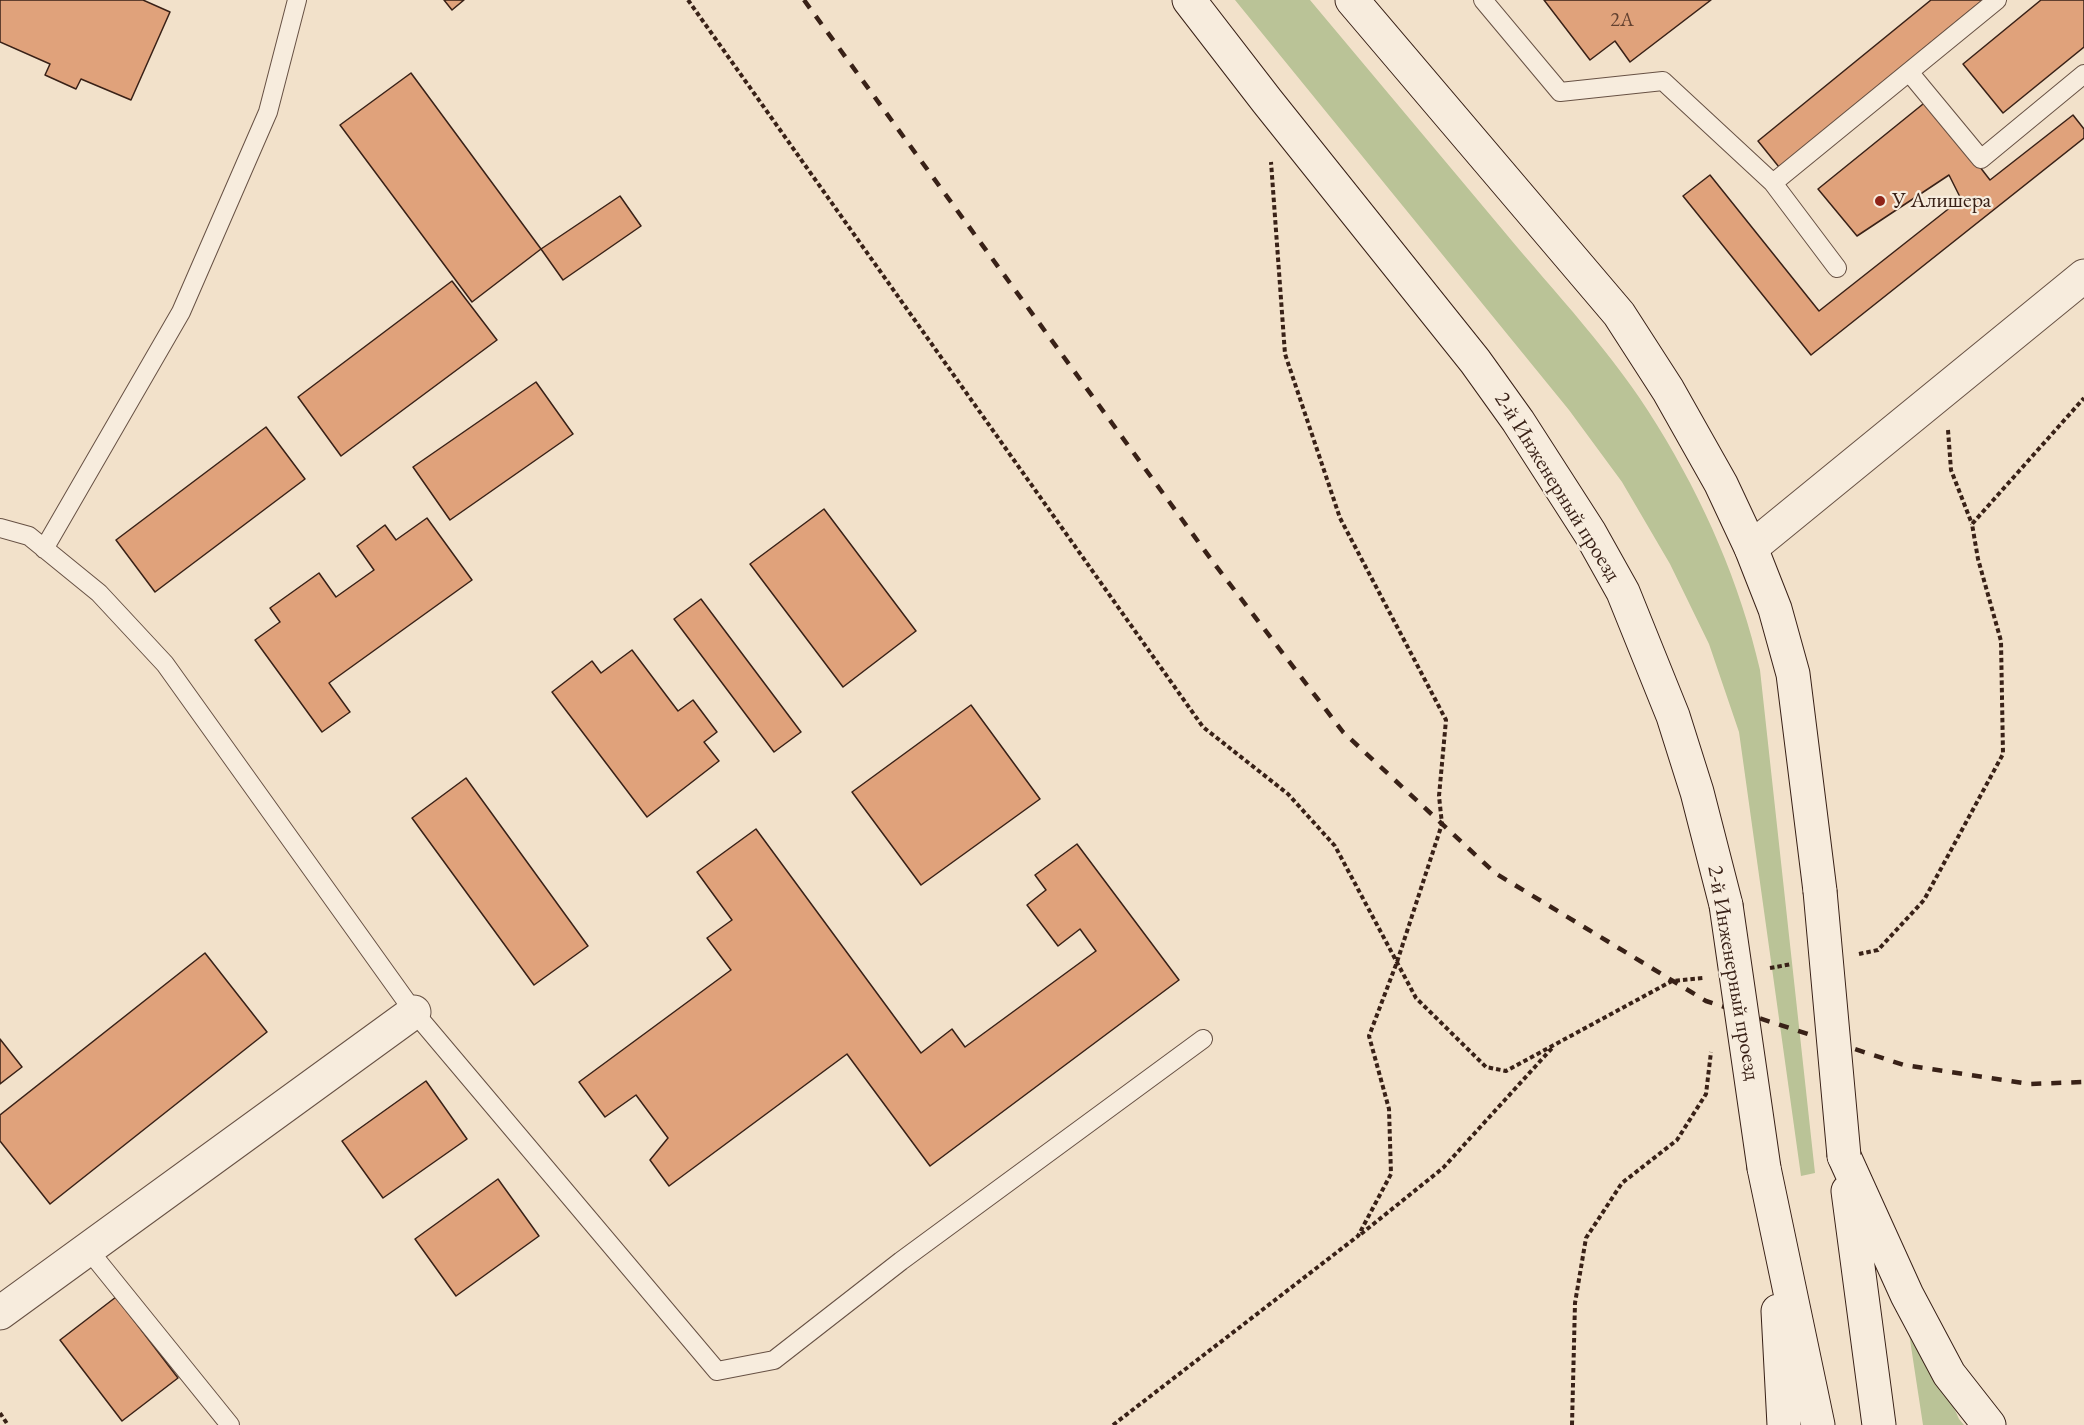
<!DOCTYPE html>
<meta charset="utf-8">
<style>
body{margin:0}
canvas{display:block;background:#f2e1ca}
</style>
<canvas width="2084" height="1425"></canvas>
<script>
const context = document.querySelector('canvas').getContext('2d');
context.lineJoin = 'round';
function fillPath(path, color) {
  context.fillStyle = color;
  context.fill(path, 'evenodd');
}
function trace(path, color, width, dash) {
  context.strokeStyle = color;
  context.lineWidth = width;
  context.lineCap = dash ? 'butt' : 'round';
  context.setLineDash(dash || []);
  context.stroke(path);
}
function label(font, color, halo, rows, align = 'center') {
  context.font = font + ' "EB Garamond",serif';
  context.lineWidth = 4.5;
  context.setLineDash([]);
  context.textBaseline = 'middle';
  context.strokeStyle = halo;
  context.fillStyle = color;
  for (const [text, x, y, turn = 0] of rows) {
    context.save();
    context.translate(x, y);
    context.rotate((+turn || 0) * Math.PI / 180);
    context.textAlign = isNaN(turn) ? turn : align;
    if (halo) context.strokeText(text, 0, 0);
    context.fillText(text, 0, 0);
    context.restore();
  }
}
fillPath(new Path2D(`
 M1235,0h75c64,76 128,153 192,229 53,64 112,125 155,196 47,76 83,158 103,245l55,503 -14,3 -62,-444 -30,-88 -39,-80 -48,-82 -53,-72z
 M1903,1294l56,125 5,6h-41z`), '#bac397');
const building = new Path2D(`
 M0,0h143l27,12 -39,88 -50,-21 -5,10 -31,-14 5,-11 -50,-22z
 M444,0h20l-12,10z
 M1544,0h167l-81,62 -15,-21 -25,19z
 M1931,0h52l-204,167 -21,-26z
 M2041,0h43v47l-81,66 -40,-49z
 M411,73l130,176 -69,53 -132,-177z
 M1928,100l62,80 83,-65 11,14v9l-273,217 -128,-159 27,-21 109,136 142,-112 -12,-24 -92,61 -39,-47z
 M620,196l21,30 -78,54 -22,-31z
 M452,281l45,59 -156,116 -43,-59z
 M536,382l37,52 -123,86 -37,-53z
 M266,427l39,52 -150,113 -39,-52z
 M824,509l92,122 -73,56 -93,-123z
 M427,518l45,62 -143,103 21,29 -28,20 -67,-92 25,-18 -10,-14 49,-35 17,24 38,-27 -17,-24 28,-21 11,15z
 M701,599l100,133 -27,20 -100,-133z
 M632,650l46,61 15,-11 24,32 -13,10 15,19 -72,56 -95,-125 40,-31 9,12z
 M971,705l69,94 -119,86 -69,-93z
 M466,778l122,168 -54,39 -122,-167z
 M756,829l165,224 31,-24 13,18 131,-96 -16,-22 -22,17 -31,-41 19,-15 -11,-15 42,-31 102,136 -249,186 -83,-112 -178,132 -19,-26 18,-22 -32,-43 -31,22 -26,-35 152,-112 -24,-32 25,-18 -35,-48z
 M205,953l62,79 -217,172 -50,-63v-26z
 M0,1039l22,28 -22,17z
 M426,1081l41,58 -84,59 -41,-57z
 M498,1179l41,57 -83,60 -41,-57z
 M116,1297l62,81 -56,43 -62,-81z`);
fillPath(building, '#e0a27b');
trace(building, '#392117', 1.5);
const lane = new Path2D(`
 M1483,0l77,92 103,-11 110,102
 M1909,72l72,87 103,-85
 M1837,268l-64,-85 224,-183
 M0,528l29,8 70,57 66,71 249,348 303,359 57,-11 127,-99 302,-222
 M44,549l137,-237 87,-200 29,-112
 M87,1248l143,177`);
const street = new Path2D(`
 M1751,548l333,-272
 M0,1313l414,-301`);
const secondary = new Path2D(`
 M1189,0l78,101 208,260 43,60 72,112 33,59 50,124 24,76 29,113
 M1352,0l267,314 49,76 53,94 30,64 24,61 18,65 27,217
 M1844,1156l63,139 42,79 40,51
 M1764,1168l54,257
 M1848,1191l31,234
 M1778,1311l6,114`);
trace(lane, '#675144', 20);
trace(street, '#675144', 35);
trace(secondary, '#392117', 35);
trace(new Path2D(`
 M688,0l515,727 85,67 47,52 81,152 70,69 20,4 166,-90 31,-3
 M1948,430l3,40 21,54
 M1859,954l19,-4 46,-50 79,-146 -2,-113 -23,-82 -6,-35 112,-126
 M1770,968l22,-4
 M1361,1234l82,-66 110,-121
 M0,1413l8,12
 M1113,1425l245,-189 33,-62 -2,-65 -20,-73 28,-74 45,-138 -3,-28 7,-76 -106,-202 -55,-164 -14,-192
 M1572,1425l3,-122 11,-65 36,-55 55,-43 29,-46 5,-42`), '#392117', 4, [4.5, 3]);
trace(lane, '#f7ecdd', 18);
trace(street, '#f7ecdd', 33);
trace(secondary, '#f7ecdd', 33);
trace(new Path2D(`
 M804,0l409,562 130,170 152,141 211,128 198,64 126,19 54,-2`), '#392117', 4.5, [10, 10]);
const secondaryBridge = new Path2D(`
 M1820,891l24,265
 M1726,905l38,263`);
trace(secondaryBridge, '#392117', 35, []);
trace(secondaryBridge, '#f7ecdd', 33);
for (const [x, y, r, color] of [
 [1880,201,6,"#8f2418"]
]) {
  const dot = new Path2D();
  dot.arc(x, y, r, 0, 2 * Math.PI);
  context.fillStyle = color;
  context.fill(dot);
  trace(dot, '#f7ecdd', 2);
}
label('20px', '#634130', null, [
 ["2А",1622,21]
]);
label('22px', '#392117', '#f7ecdd', [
 ["У Алишера",1892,201]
], 'left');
label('22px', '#392117', '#f7ecdd', [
 ["2-й Инженерный проезд",1557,487,58],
 ["2-й Инженерный проезд",1733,973,80]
]);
</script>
